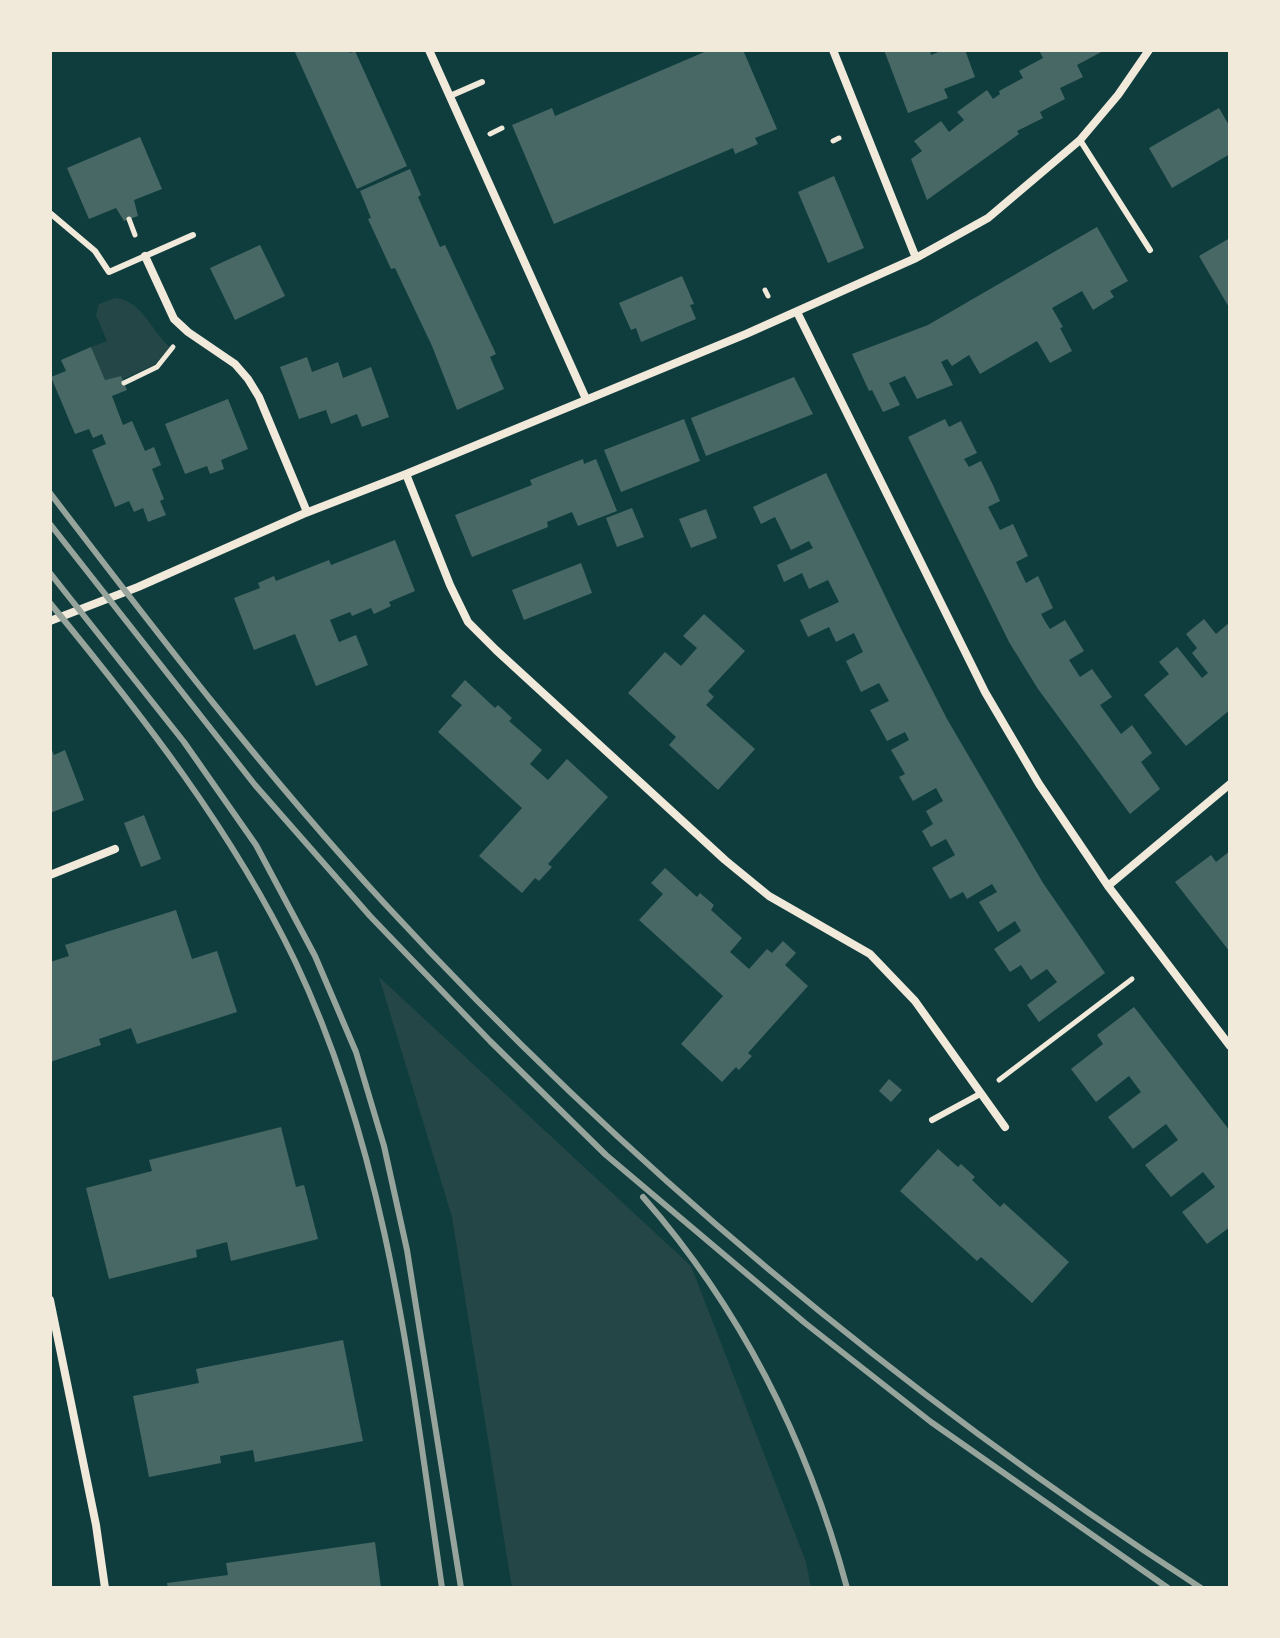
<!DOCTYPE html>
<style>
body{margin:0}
#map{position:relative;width:1280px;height:1638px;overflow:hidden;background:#0f3d3e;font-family:Ubuntu,sans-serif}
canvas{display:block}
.frame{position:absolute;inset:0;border:52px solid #f1e9da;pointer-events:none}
</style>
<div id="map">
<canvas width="1280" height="1638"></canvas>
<div class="frame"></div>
</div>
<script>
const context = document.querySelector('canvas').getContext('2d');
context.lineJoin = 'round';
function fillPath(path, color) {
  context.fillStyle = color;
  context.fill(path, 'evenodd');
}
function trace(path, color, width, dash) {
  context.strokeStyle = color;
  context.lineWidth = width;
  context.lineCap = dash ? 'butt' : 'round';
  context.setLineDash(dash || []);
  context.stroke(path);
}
fillPath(new Path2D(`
 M115,298c28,3 35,32 55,49l-16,18 -31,14 -2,-3 -16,4 -14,-33 16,-6 -11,-26 3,-11z
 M379,977l312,289 115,296 5,26h-299l-60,-371z`), '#244646');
fillPath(new Path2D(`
 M294,50h55l1,3 5,-2 52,115 -50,23z
 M709,50h34l34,79 -22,9 3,6 -23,10 -2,-6 -179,76 -42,-99 40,-17 3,8z
 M884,50h46l1,5 12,-5h22l10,27 -31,12 4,9 -40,15z
 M1039,50h66l-28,15 6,12 -23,11 5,11 -25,13 3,6 -26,13 2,3 -92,66 -16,-41 11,-8 -8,-10 27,-20 8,11 15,-12 -7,-8 30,-22 6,9 7,-5 -1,-3 24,-13 -4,-7 24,-13z
 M1219,108l11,19v27l-58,34 -23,-40z
 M140,137l22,52 -28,11 4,16 -14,5 -8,-13 -27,11 -22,-51z
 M410,169l11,26 -3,2 22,50 5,-2 51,109 -6,3 14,32 -47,21 -25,-64 -37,-78 -4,1 -23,-50 3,-1 -11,-27z
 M834,176l30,72 -36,15 -30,-71z
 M1097,227l31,54 -18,10 4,6 -21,13 -11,-19 -30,17 11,19 -3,1 12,23 -22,12 -13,-22 -57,33 -11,-19 -17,11 -5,-7 -6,3 12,23 -36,14 -12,-23 -16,7 11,22 -17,7 -11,-22 -3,1 -17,-37 76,-29z
 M1230,238v71l-31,-53z
 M260,245l25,51 -50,24 -25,-52z
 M682,276l12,28 -4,1 6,14 -55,23 -5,-14 -5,2 -12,-27z
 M91,347l14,33 16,-4 6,14 -15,6 11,29 9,-4 13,30 9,-4 7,18 -9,4 12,30 -4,2 6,14 -18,7 -5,-14 -9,4 -5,-11 -14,6 -23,-57 14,-6 -4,-10 -9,4 -4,-9 -14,5 -24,-57 15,-6 -5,-11z
 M307,357l5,15 26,-10 5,16 28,-11 18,50 -27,10 -5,-13 -26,10 -5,-14 -27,9 -19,-52z
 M794,377l19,37 -107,42 -15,-38z
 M228,399l20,50 -27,11 3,9 -14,5 -3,-8 -22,8 -20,-50z
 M684,419l16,42 -79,31 -17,-42z
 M945,419l4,8 12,-6 16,32 -13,6 5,8 12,-6 12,24 7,16 -12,6 12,23 13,-6 15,32 -12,6 10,21 12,-7 15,32 -12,6 5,9 4,6 15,-9 19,31 -15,9 11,17 12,-8 20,28 -12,8 21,29 11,-9 20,28 -11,9 19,27 -30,25 -92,-125 -29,-47 -101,-205z
 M583,459l1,5 12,-5 21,52 -39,15 -6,-14 -25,10 1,5 -76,30 -17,-42 77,-30 -2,-5z
 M826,473l73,152 48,94 96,164 62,90 -66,49 -12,-17 30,-23 -10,-13 -16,11 -10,-15 -11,7 -16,-23 27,-18 -6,-10 -17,11 -9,-14 -10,-16 18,-10 -5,-8 -25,15 -4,-7 -13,7 -18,-31 23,-13 -9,-16 -15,8 -9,-16 11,-7 -7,-13 17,-10 -7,-13 -23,13 -14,-24 6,-3 -14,-24 18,-10 -4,-8 -18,9 -17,-31 19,-9 -10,-18 -18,9 -15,-31 17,-9 -9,-19 -18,9 -7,-15 -21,10 -8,-17 39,-18 -11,-22 -19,9 -7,-16 -18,9 -7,-17 36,-17 -4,-7 -18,9 -16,-33 -14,7 -8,-17z
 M632,508l12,29 -27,10 -11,-29z
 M706,509l11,29 -26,10 -12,-29z
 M395,540l20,51 -26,11 2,4 -17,8 -3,-6 -19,8 -2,-4 -20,8 9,22 17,-7 12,30 -52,21 -21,-52 -41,16 -20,-52 26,-10 -2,-5 16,-7 2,5 53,-21 2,5z
 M581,563l11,30 -68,27 -12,-30z
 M704,614l41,37 -37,40 6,6 -8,8 49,44 -37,41 -49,-45 7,-8 -48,-44 37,-41 16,14 16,-18 -14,-12z
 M1204,619l12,15 14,-12v88l-44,36 -42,-51 25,-21 -10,-12 18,-15 25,31 6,-5 -16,-20 5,-5 -11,-14z
 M465,680l30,28 3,-3 14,13 -3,3 33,29 -12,14 18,16 19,-21 41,38 -60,67 4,3 -13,14 -4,-3 -13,15 -43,-37 43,-48 -84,-76 24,-27 -11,-9z
 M50,746l4,9 11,-5 19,50 -34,13z
 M144,815l17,44 -20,8 -17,-44z
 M1230,851v101l-55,-70 36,-27 5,7z
 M665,868l32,29 3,-4 14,12 -3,5 31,28 -12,14 19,17 18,-20 5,4 11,-12 13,12 -11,12 23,21 -60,67 4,3 -13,14 -3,-3 -14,15 -41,-38 42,-48 -84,-76 24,-26 -12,-11z
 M176,910l16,49 25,-8 20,61 -100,32 -6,-16 -32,11 2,6 -51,17v-100l19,-6 -4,-11z
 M1134,1007l96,124v96l-23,17 -25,-32 33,-25 -12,-15 -32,25 -26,-32 33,-25 -12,-16 -33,25 -25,-32 33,-25 -12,-16 -33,26 -25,-33 32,-25 -6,-9z
 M889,1079l13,11 -11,12 -12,-11z
 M281,1127l15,60 8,-2 14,54 -87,22 -4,-19 -31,8 1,7 -88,22 -23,-91 66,-17 -3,-11z
 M938,1149l20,18 3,-3 14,13 -3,3 28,27 4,-4 65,59 -37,41 -51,-46 -4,4 -77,-70z
 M343,1340l20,101 -108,21 -2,-12 -33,6 1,7 -72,14 -16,-81 66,-13 -3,-14z
 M375,1542l6,46h-213l-1,-5 61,-8 -2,-12z`), '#486865');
trace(new Path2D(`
 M490,134l12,-6
 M833,141l6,-3
 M129,219l6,16
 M765,290l3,6
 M124,383l33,-16 16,-20
 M999,1080l133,-101`), '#f1e9da', 5);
trace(new Path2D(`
 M450,96l32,-14
 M1080,140l70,110
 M50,213l45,38 14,21 84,-37
 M932,1120l48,-26`), '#f1e9da', 6);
trace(new Path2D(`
 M429,50l157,349
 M833,50l83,208
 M145,256l29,63 14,13 47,32 13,15 11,18 48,115
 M797,312l188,380 54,92 69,102 122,160
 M406,474l44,111 18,37 28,28 229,210 44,36 101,58 45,47 90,126
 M50,621l88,-34 165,-73 103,-40 340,-140 170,-76 72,-40 92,-78 38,-45 31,-45
 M50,875l65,-26
 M1108,886l122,-102
 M50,1300l46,225 9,63`), '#f1e9da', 8);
trace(new Path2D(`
 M50,493c107,140 215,281 335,411 241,261 518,491 816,684
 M50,524l205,261 115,131 120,125 116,114 199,168 126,99 237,166
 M50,573l134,169 72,103 59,111 41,96 28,94 23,104 54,338
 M50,603c92,112 182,227 245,358 93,196 116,415 147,627
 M643,1197c99,113 165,246 204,391`), '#97a49c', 6);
</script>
